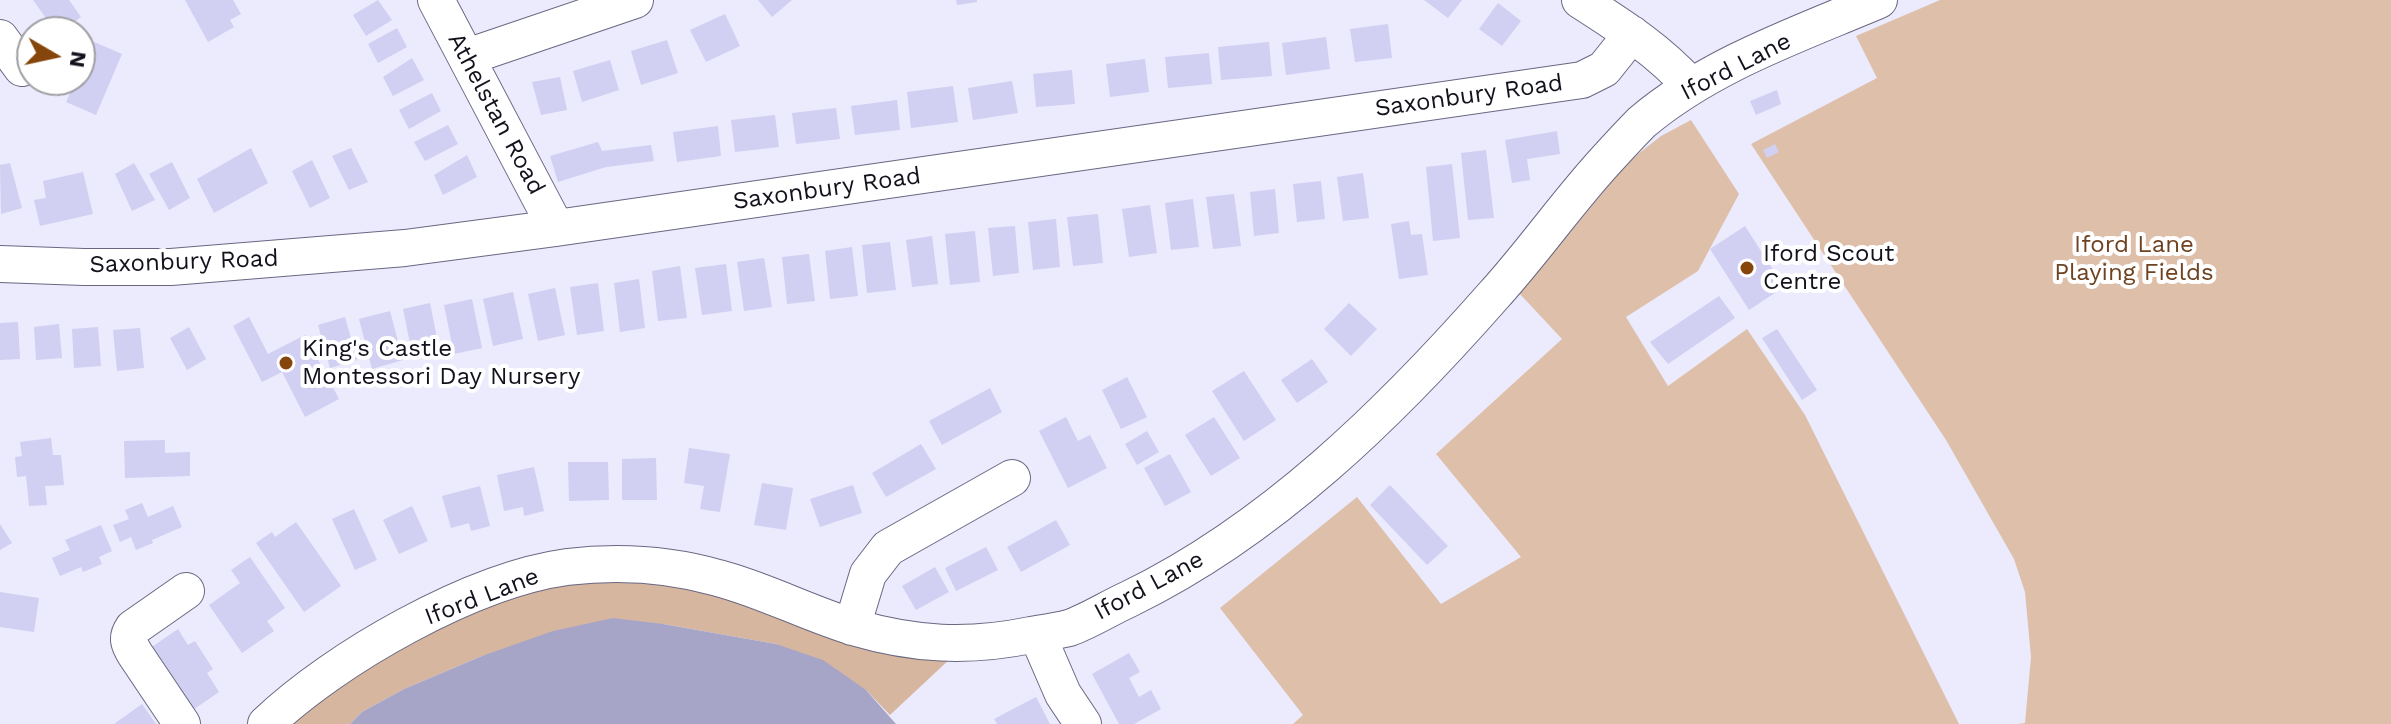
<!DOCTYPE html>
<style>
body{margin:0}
#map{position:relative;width:2391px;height:724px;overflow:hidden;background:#ebebfd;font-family:"Work Sans",sans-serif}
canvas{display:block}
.north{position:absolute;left:16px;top:16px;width:80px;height:80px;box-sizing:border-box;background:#fff;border:2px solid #a0a0a4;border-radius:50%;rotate:99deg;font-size:22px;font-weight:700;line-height:32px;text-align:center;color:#12121c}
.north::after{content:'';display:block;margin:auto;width:28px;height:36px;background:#85450b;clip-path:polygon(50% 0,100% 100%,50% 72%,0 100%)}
</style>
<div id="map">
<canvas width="2391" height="724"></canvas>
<div class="north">N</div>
</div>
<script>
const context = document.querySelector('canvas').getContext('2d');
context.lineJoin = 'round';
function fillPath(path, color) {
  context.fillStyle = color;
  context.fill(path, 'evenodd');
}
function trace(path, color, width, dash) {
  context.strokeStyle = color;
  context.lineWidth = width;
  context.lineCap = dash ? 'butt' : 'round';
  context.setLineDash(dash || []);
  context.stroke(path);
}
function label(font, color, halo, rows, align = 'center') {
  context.font = font + ' "Work Sans",sans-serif';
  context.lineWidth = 8;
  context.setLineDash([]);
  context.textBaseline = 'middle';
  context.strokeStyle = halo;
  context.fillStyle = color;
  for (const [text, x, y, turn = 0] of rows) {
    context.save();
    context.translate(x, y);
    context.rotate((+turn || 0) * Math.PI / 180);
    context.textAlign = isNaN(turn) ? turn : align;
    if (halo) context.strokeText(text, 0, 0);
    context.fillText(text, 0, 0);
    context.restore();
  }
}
fillPath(new Path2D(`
 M1940,0h451v724h-373l7,-1 6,-66 -6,-65 -11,-33 -68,-119 -195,-296 126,-66 -21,-42z
 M1691,120l48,74 -41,77 -72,46 42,69 79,-57 58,86 154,309h-666l10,-9 -83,-107 137,-111 84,107 80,-47 -85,-103 126,-115 -43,-46 110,-132 32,-25z`), '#debfaa');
fillPath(new Path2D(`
 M618,563l349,80 -77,72 -24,-25 -90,-46 -113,-20 -181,32 -78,33 -42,23 -12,12h-84l160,-108z`), '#d7b6a0');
fillPath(new Path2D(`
 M613,618l50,6 113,20 47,16 43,30 30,34h-546l12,-12 42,-23 78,-33 71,-25z`), '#a7a5c7');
fillPath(new Path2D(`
 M33,0h36l12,17 -21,15h-4z
 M185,0h48l8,14 -11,6 4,7 -26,15z
 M378,0l14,20 -26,16 -13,-21z
 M758,0h34l-20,17z
 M956,0h21v2l-20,3z
 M1424,0h38l-14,18z
 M1498,3l23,18 -19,25 -23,-17z
 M725,14l15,32 -34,16 -16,-32z
 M1388,24l4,34 -37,4 -5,-33z
 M397,28l10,19 -29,16 -10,-19z
 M1326,37l4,32 -44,6 -4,-32z
 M667,40l11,33 -37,12 -10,-34z
 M92,41l30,13 -26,61 -30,-13 10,-22h4v-10z
 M1269,42l3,34 -51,4 -3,-33z
 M1209,53l3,31 -44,4 -3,-31z
 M412,58l12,22 -31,16 -10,-19z
 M1145,59l4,33 -39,5 -4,-33z
 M610,60l9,30 -37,12 -9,-31z
 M1072,70l3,34 -39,3 -3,-33z
 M560,77l7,33 -26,5 -9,-33z
 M1012,81l6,32 -45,7 -5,-32z
 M953,86l5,36 -47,6 -4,-36z
 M1777,90l4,14 -25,11 -6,-14z
 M432,93l9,18 -32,18 -10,-19z
 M897,100l3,30 -45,5 -4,-29z
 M836,108l4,31 -44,5 -4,-31z
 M775,115l4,32 -44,5 -4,-32z
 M448,125l10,19 -33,17 -11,-19z
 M718,126l3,30 -44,6 -4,-30z
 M1557,131l3,23 -33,5 3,21 -18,3 -7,-43z
 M598,142l4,9 49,-6 3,16 -48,6 -48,15 -8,-26z
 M1775,144l4,8 -12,6 -4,-8z
 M251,148l17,35 -54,30 -17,-34z
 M351,148l17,34 -19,8 -17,-34z
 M1486,150l8,68 -26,2 -7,-67z
 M467,155l10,22 -34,18 -9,-20z
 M312,160l18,38 -20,10 -18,-37z
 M172,162l18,36 -21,12 -20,-36z
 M10,163l12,45 -21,6 -1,-49z
 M134,163l21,37 -23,11 -17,-37z
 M1452,164l8,74 -27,3 -7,-74z
 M83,172l10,42 -53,12 -6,-26 12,-2 -3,-17z
 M1363,173l6,45 -26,3 -6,-44z
 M1321,181l4,38 -28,3 -4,-38z
 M1275,189l4,44 -25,3 -4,-44z
 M1234,194l7,52 -28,3 -7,-52z
 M1193,199l6,48 -28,3 -6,-47z
 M1150,205l7,48 -28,4 -7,-48z
 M1098,214l5,49 -30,3 -6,-49z
 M1056,219l4,48 -27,3 -5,-48z
 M1409,221l2,14 11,-1 6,41 -29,4 -8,-55z
 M1015,226l4,47 -26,3 -5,-48z
 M1745,226l39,61 -35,23 -39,-61z
 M975,231l5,51 -30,3 -5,-51z
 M932,236l6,48 -26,3 -6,-47z
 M890,242l6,48 -29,3 -5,-48z
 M852,247l6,49 -28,3 -5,-48z
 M809,254l6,47 -28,3 -5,-47z
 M764,258l8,49 -28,4 -7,-49z
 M726,264l6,47 -30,4 -7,-47z
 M680,266l7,52 -29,3 -6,-50z
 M639,279l6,49 -25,4 -6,-49z
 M598,283l6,48 -27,4 -7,-48z
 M555,288l10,47 -27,6 -10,-47z
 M513,292l10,47 -30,7 -10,-47z
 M1719,296l16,22 -67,46 -18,-22z
 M472,299l10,49 -28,6 -10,-49z
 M430,303l10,50 -27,5 -10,-49z
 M1349,303l28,26 -26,27 -27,-27z
 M390,311l13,49 -31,9 -13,-50z
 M249,317l19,37 37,-19 34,64 -34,18 -23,-45 -20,10 -29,-56z
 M345,317l12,43 -27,8 -12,-43z
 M18,322l2,37 -20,1v-37z
 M59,324l3,34 -26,2 -2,-33z
 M98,327l3,39 -27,2 -2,-39z
 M189,327l17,32 -19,11 -17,-32z
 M140,328l4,40 -27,3 -4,-41z
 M1777,329l40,61 -15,10 -40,-62z
 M1312,359l16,23 -31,21 -16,-23z
 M1244,371l32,49 -32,21 -32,-50z
 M1127,377l20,40 -26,12 -19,-39z
 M990,388l12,24 -60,33 -13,-24z
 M1066,417l12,24 12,-6 17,33 -39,20 -29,-57z
 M1214,417l26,41 -29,18 -26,-41z
 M1147,431l12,21 -22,13 -12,-21z
 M51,438l2,17h8l3,30 -19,1 2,19 -18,1 -3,-30 -9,1 -2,-20 7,-1 -2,-14z
 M165,440v13l25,-1v24l-65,2 -1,-37z
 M921,444l15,25 -50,28 -14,-24z
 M689,448l41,6 -10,58 -20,-3 4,-23 -20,-3z
 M1170,454l21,38 -26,14 -21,-38z
 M656,458l1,42h-35v-41z
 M568,462h40l1,38 -40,1z
 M534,467l10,44 -20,5 -1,-9 -19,4 -7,-36z
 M762,483l31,5 -7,42 -32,-5z
 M853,485l9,28 -42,14 -10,-28z
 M1390,485l58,61 -21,19 -57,-60z
 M480,486l10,40 -19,5 -2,-8 -18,5 -9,-32z
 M142,503l6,14 25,-11 9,21 -30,13 1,3 -17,7 -5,-13 -11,5 -7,-17 16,-6 -4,-9z
 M412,506l16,35 -29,13 -16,-34z
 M354,509l23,51 -22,10 -23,-51z
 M1056,520l14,25 -49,27 -14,-25z
 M296,522l45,64 -37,26 -48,-69 16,-11 3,5z
 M0,524l12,19 -12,7z
 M101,525l11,26 -13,6 3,7 -19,8 -2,-5 -21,9 -8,-18 18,-8 -5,-10z
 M986,547l12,23 -42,21 -11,-23z
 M250,557l35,51 -18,13 7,10 -32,22 -33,-48 31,-22 -9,-13z
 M935,567l14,25 -33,18 -14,-24z
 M0,592l39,6 -5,34 -34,-5z
 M178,629l10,16 7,-4 18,28 -6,4 12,19 -35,24 -41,-63z
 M1129,653l11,19 -11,6 10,19 12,-7 10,19 -27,15h-15l-27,-50z
 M1036,697l14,27h-53l-3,-5z
 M142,704l14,20h-42z`), '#d1cff2');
const minor = new Path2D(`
 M436,0l120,228
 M1580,0c42,27 77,49 111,86
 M0,38l22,30
 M467,57l168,-57
 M0,264l84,3h87l234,-19 151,-20 1026,-148 22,-11 28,-35
 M852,627l16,-53 20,-26 124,-70
 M1037,634l26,60 20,30
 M182,724l-47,-70c-6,-10 -9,-16 -2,-26l53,-37
 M266,724c69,-66 206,-144 301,-157 51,-6 102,-3 151,11 46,12 89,35 135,49 61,18 115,21 178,8 12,-2 26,-4 38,-7 20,-7 40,-20 60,-29 142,-69 261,-186 364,-303 41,-45 75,-95 116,-139 11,-12 22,-24 33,-35 69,-58 155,-87 237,-122`);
trace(minor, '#696782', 38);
trace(minor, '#fff', 36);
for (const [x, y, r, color] of [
 [1747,268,8,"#85450b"],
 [286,363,8,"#85450b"]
]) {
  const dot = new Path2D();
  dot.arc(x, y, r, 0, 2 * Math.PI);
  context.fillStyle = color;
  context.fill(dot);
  trace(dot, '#fff', 3);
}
label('24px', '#12121c', '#fff', [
 ["Iford Lane",1736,67,-27],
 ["Saxonbury Road",1469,96,-8],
 ["Athelstan Road",496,114,62],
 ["Saxonbury Road",827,189,-8],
 ["Saxonbury Road",184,262,-2],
 ["Iford Lane",1149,586,-28],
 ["Iford Lane",482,597,-21]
]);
label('24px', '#6f4221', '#fff', [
 ["Iford Lane",2134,245],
 ["Playing Fields",2134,273]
]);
label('24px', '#12121c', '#fff', [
 ["Iford Scout",1763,254],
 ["Centre",1763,282],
 ["King's Castle",302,349],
 ["Montessori Day Nursery",302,377]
], 'left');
</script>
